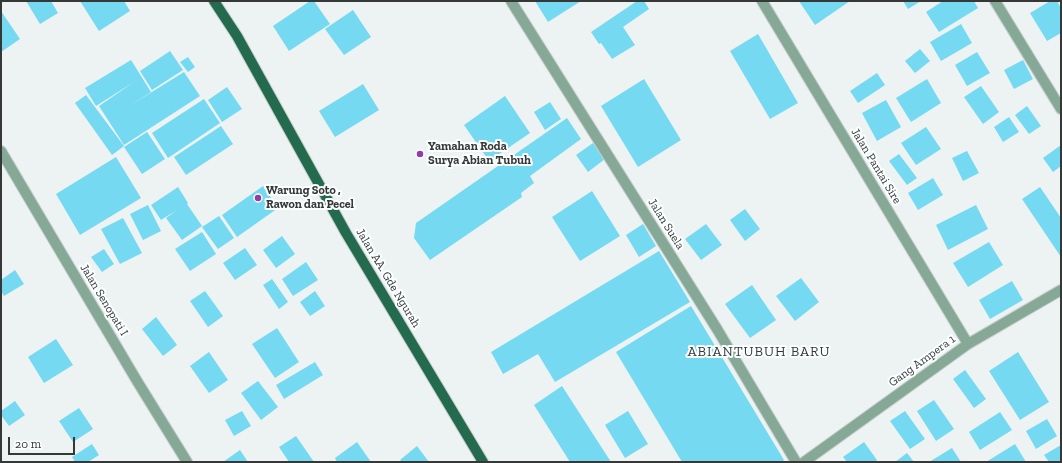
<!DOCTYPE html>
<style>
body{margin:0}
#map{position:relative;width:1062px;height:463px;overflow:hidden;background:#ecf3f2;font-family:"Zilla Slab",serif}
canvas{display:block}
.frame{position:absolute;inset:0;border:2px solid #353837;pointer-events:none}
.scale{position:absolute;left:8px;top:437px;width:67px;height:18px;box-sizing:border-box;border:2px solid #353837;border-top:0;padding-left:5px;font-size:12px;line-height:14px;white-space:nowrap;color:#353837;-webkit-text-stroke:3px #fcffff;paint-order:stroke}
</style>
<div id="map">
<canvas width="1062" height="463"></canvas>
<div class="frame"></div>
<div class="scale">20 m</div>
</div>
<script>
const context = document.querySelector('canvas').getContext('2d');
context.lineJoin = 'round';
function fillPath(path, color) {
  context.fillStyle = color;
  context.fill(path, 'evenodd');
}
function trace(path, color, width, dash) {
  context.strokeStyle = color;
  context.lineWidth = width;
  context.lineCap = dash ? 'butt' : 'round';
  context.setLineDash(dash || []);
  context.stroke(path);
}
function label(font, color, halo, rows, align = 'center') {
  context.font = font + ' "Zilla Slab",serif';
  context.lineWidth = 4;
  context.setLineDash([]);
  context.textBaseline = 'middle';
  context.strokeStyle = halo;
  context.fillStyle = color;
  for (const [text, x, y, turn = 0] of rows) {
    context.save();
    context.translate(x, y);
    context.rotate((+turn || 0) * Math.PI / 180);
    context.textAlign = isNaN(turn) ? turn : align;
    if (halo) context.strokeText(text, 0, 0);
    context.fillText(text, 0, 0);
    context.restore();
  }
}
fillPath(new Path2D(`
 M26,1h25l7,12 -18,11z
 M80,1h44l6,10 -31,20z
 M310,1h4l16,23 -41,27 -16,-25z
 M535,1h46l-33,21z
 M637,1h7l5,8 -26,18 12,18 -23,14 -11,-16 -2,1 -8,-12z
 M799,1h51l-35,24z
 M903,1h18l-13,8z
 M943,1h31l4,7 -39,24 -13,-20z
 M1050,1h7l4,7v25l-14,8 -17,-28z
 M353,10l18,27 -27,18 -19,-26z
 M1,11l19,28 -19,13z
 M961,24l11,19 -31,18 -11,-19z
 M758,34l40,69 -28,16 -40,-68z
 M920,49l10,12 -15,12 -10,-12z
 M170,51l13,19 -31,20 -12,-19z
 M977,52l13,21 -23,13 -12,-21z
 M188,57l7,10 -7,5 -8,-10z
 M131,60l20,32 -25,16 58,-36 16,24 -76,49 -25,-39 35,-24 -38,24 -11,-18z
 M1023,60l10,19 -19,10 -10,-19z
 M877,73l8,12 -27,18 -8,-12z
 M644,79l37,61 -43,27 -37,-61z
 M927,79l14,24 -30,19 -15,-24z
 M363,84l16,26 -44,27 -16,-26z
 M981,86l18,26 -16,12 -19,-27z
 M227,87l15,22 -20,13 -14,-22z
 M86,95l38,51 -12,9 -37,-52z
 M505,96l25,37 -41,28 -25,-36z
 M204,99l16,24 -52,35 -16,-25z
 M886,100l15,27 -24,14 -15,-28z
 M550,102l11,17 -16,11 -11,-18z
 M1027,106l14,20 -12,8 -14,-19z
 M1009,117l10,15 -16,10 -9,-15z
 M567,118l14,21 -51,37 4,7 -13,10 1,4 -92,63 -16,-22 2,-15z
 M221,126l12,18 -47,31 -12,-18z
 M926,127l15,22 -25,16 -15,-22z
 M147,132l18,27 -23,15 -18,-27z
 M593,143l12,16 -17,13 -12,-17z
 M1061,145v21l-8,6 -10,-14z
 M967,151l12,22 -16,8 -11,-23z
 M899,154l18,24 -10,7 -18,-24z
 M116,157l25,41 -61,37 -24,-41z
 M933,178l10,17 -25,15 -10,-17z
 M263,186l15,22 -41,29 -15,-22z
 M178,187l10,16 -1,1 15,22 -20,14 -16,-22 11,-8 -16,10 -10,-15z
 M1040,187l21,31v39l-39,-58z
 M592,191l28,45 -40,25 -28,-44z
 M148,205l13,26 -18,9 -13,-26z
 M976,205l12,24 -40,21 -12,-25z
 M745,209l15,20 -15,12 -15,-21z
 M219,216l15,22 -16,11 -16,-22z
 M123,218l19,35 -22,11 -19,-35z
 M643,224l13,22 -17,11 -13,-22z
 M706,224l16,21 -21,15 -16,-21z
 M202,232l14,22 -26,17 -15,-22z
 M282,236l13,18 -19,14 -13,-18z
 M989,242l14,23 -35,22 -15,-24z
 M245,248l12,17 -22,15 -12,-17z
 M104,249l10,15 -12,8 -11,-15z
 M659,251l31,51 -135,80 -17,-28 -35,20 -12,-22z
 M306,262l12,18 -25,16 -11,-17z
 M15,270l9,14 -20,12 -3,-5v-11z
 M801,278l18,24 -24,19 -19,-25z
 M272,279l16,23 -9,7 -16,-24z
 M1012,281l11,19 -33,19 -11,-19z
 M752,285l24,35 -26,18 -25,-34z
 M205,291l18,25 -15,11 -18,-26z
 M315,291l10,15 -15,10 -10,-14z
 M691,306l93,154 -2,2h-100l-66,-110z
 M156,317l21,28 -14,11 -21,-27z
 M277,328l22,34 -24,16 -23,-34z
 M56,339l17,26 -29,18 -16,-26z
 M209,352l19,28 -19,13 -19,-27z
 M1018,352l31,50 -29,18 -31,-49z
 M315,362l8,13 -39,24 -8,-14z
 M965,370l21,29 -12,9 -21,-29z
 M258,381l20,26 -17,13 -20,-27z
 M562,386l49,76h-41l-36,-57z
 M934,400l20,29 -18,12 -19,-30z
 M15,401l10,14 -16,11 -8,-11v-4z
 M79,408l14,21 -20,13 -14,-21z
 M242,411l9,15 -17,10 -9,-16z
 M628,411l20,33 -23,14 -20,-33z
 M905,411l20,28 -15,10 -20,-28z
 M1000,412l12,18 -32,20 -11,-18z
 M1047,419l10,17 -21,13 -10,-18z
 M296,436l18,26h-25l-10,-15z
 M357,442l14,20h-34l-2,-4z
 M864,442l13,18 -2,2h-28l-4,-5z
 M92,444l7,11 -11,7h-13l-3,-5z
 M1015,444l11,18h-40z
 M1061,445v17h-12l-5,-7z
 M417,446l12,16h-27l-2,-2z
 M952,448l9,14h-32z
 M240,450l8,12h-25z
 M907,453l7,9h-19z`), '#75d9f1');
const street = new Path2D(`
 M511,1l206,328 79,133
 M762,1l206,343
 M995,1l66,108
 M1,151l136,230 50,81
 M804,462l164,-118 93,-54`);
const primary = new Path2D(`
 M214,1l23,35 109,197 137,229`);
trace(street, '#c7cecd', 12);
trace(primary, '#c7cecd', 12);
trace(street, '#86a897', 10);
trace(primary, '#236a4f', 10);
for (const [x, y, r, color] of [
 [420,154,4,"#943ba7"],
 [258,198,4,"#943ba7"]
]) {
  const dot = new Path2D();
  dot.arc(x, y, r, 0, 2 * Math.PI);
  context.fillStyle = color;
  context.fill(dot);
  trace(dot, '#fcffff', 1.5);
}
label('bold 12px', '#353837', '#fcffff', [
 ["Yamahan Roda",428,147],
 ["Surya Abian Tubuh",428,161],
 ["Warung Soto ,",266,191],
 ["Rawon dan Pecel",266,205]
], 'left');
label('12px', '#353837', '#fcffff', [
 ["Jalan Pantai Sire",876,166,59],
 ["Jalan Suela",666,224,58],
 ["Jalan AA. Gde Ngurah",388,278,59],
 ["Jalan Senopati I",104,300,59],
 ["Gang Ampera 1",922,361,-36]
]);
context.letterSpacing = '1px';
label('14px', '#353837', '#fcffff', [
 ["ABIANTUBUH BARU",759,352]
]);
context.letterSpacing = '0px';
</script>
